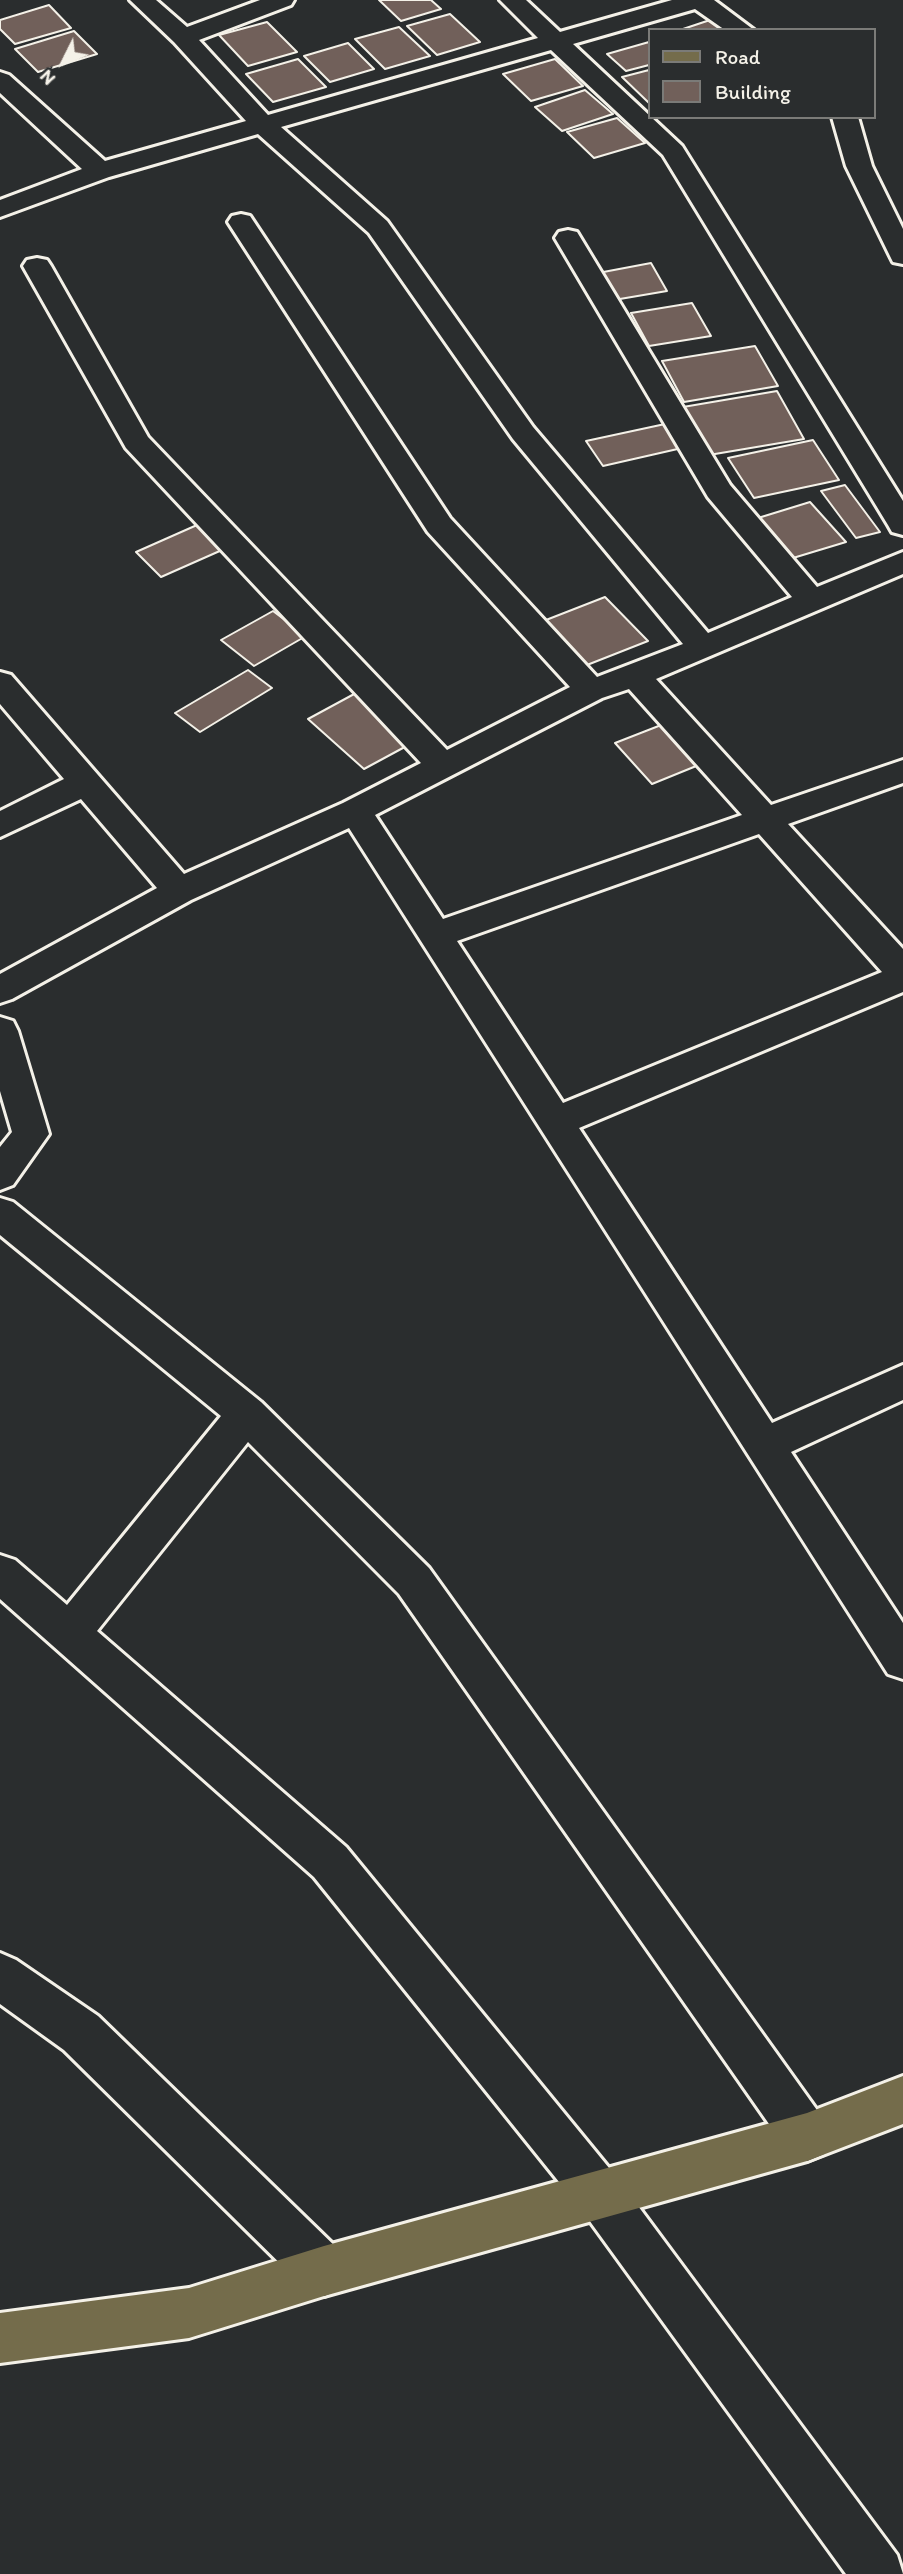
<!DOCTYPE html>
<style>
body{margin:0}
#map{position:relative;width:903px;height:2574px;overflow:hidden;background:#2a2d2e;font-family:Itim,sans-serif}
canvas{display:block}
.legend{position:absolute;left:648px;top:28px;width:228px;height:91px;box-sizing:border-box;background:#2a2d2e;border:2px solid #7b7b78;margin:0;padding:9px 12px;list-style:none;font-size:21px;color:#f4f1e8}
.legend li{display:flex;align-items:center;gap:14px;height:35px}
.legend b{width:35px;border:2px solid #7b7b78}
.north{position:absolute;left:28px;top:28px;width:70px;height:70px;-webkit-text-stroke:5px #2a2d2e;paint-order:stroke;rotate:227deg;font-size:19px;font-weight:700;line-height:28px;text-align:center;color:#f4f1e8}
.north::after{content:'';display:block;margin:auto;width:24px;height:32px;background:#f4f1e8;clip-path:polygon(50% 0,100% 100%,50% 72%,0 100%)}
</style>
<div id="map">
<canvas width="903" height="2574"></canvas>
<ul class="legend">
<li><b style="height:9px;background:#746c4b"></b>Road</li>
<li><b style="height:19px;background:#71605a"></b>Building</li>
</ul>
<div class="north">N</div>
</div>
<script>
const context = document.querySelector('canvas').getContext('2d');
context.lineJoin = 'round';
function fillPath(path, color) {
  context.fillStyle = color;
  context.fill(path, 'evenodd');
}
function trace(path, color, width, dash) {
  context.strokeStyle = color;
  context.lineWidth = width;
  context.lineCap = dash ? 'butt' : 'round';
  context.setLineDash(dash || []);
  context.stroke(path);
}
const building = new Path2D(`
 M379,0h52l10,9 -40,12z
 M49,5l22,23 -56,16 -15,-15v-9z
 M450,14l30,28 -43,13 -30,-29z
 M716,18l15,12h-51z
 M267,22l30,30 -49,14 -29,-31z
 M399,27l31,29 -45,13 -30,-30z
 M74,31l23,23 -59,18 -23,-23z
 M649,42v23l-23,6 -19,-17z
 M348,43l26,26 -44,13 -26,-26z
 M298,59l28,28 -53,15 -27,-28z
 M555,59l28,27 -52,15 -28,-27z
 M649,70v33l-27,-26z
 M585,90l28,24 -51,17 -27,-24z
 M617,118l28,25 -51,15 -27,-26z
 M651,263l16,28 -53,9 -16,-27z
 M692,303l19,33 -62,10 -18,-33z
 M755,346l23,40 -94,16 -22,-41z
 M777,391l27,48 -95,16 -26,-48z
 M665,424l17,24 -79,18 -17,-25z
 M813,440l26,40 -85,18 -26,-40z
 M845,485l35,47 -24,6 -35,-47z
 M810,502l36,40 -53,16 -35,-40z
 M197,525l25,25 -61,27 -25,-25z
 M605,597l43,44 -61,24 -41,-45z
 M273,611l33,25 -52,30 -33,-26z
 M248,670l24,18 -72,44 -25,-19z
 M356,693l58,49 -50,27 -56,-50z
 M674,720l37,40 -59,24 -37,-41z`);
fillPath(building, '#71605a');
trace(building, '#f4f1e8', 2);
const minor = new Path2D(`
 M130,0h26l31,27 73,-27h34l-3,5 -92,35 69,75 270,-77 -38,-38h26l34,32 112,-32h42l40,30h-29l-30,-21 -122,35 109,102 221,355v34l-11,-3 -4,-7 -225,-370 -112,-105 -270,77 106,94 146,206 175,206 84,-36 -84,-100 -153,-259 4,-6 9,-2 9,2 153,253 87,102 86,-35v22l-247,105 115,126 132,-45v23l-115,41 115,125v43l-324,136 193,295 131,-58v35l-112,52 112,171v56l-15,-5 -539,-846 -158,72 -179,99 -12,4v-29l157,-86 -76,-89 -81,38v-26l64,-32 -64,-75v-32l11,3 173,199 159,-71 78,-40 -295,-315 -103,-182 4,-6 10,-2 10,2 4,6 97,171 299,313 123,-63 -142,-155 -200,-310 4,-6 9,-2 9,2 200,302 147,159 86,-33 -170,-205 -144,-206 -111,-99 -149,43 -109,40v-17l82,-31 -82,-76v-21l9,3 96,86 141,-40 -72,-79zM629,689l113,126 -299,104 -68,-104 227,-117zM759,834l123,138 -319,131 -106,-162z
 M832,117h26l14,49 31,63v35l-10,-2 -3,-6 -44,-90z
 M0,1017l13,4 5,10 31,103 -36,51 -13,5v-43l12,-15 -12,-41z
 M0,1198l13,4 248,200 168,166 395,552 7,17 -7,17 -17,7 -17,-7 -391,-560 -151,-152 -151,189 249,216 272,332 279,376 6,19h-57l-262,-361 -270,-336 -314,-278v-44l15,5 52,45 154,-189 -221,-181z
 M0,1953l16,7 82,56 244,237 7,18 -7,18 -18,7 -18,-7 -242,-239 -64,-46z`);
const major = new Path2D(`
 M903,2076v48l-96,37 -483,135 -135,42 -189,25v-50l189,-25 135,-42 483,-133z`);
trace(minor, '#f4f1e8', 6);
trace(major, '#f4f1e8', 6);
fillPath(minor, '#2a2d2e');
fillPath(major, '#746c4b');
</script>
